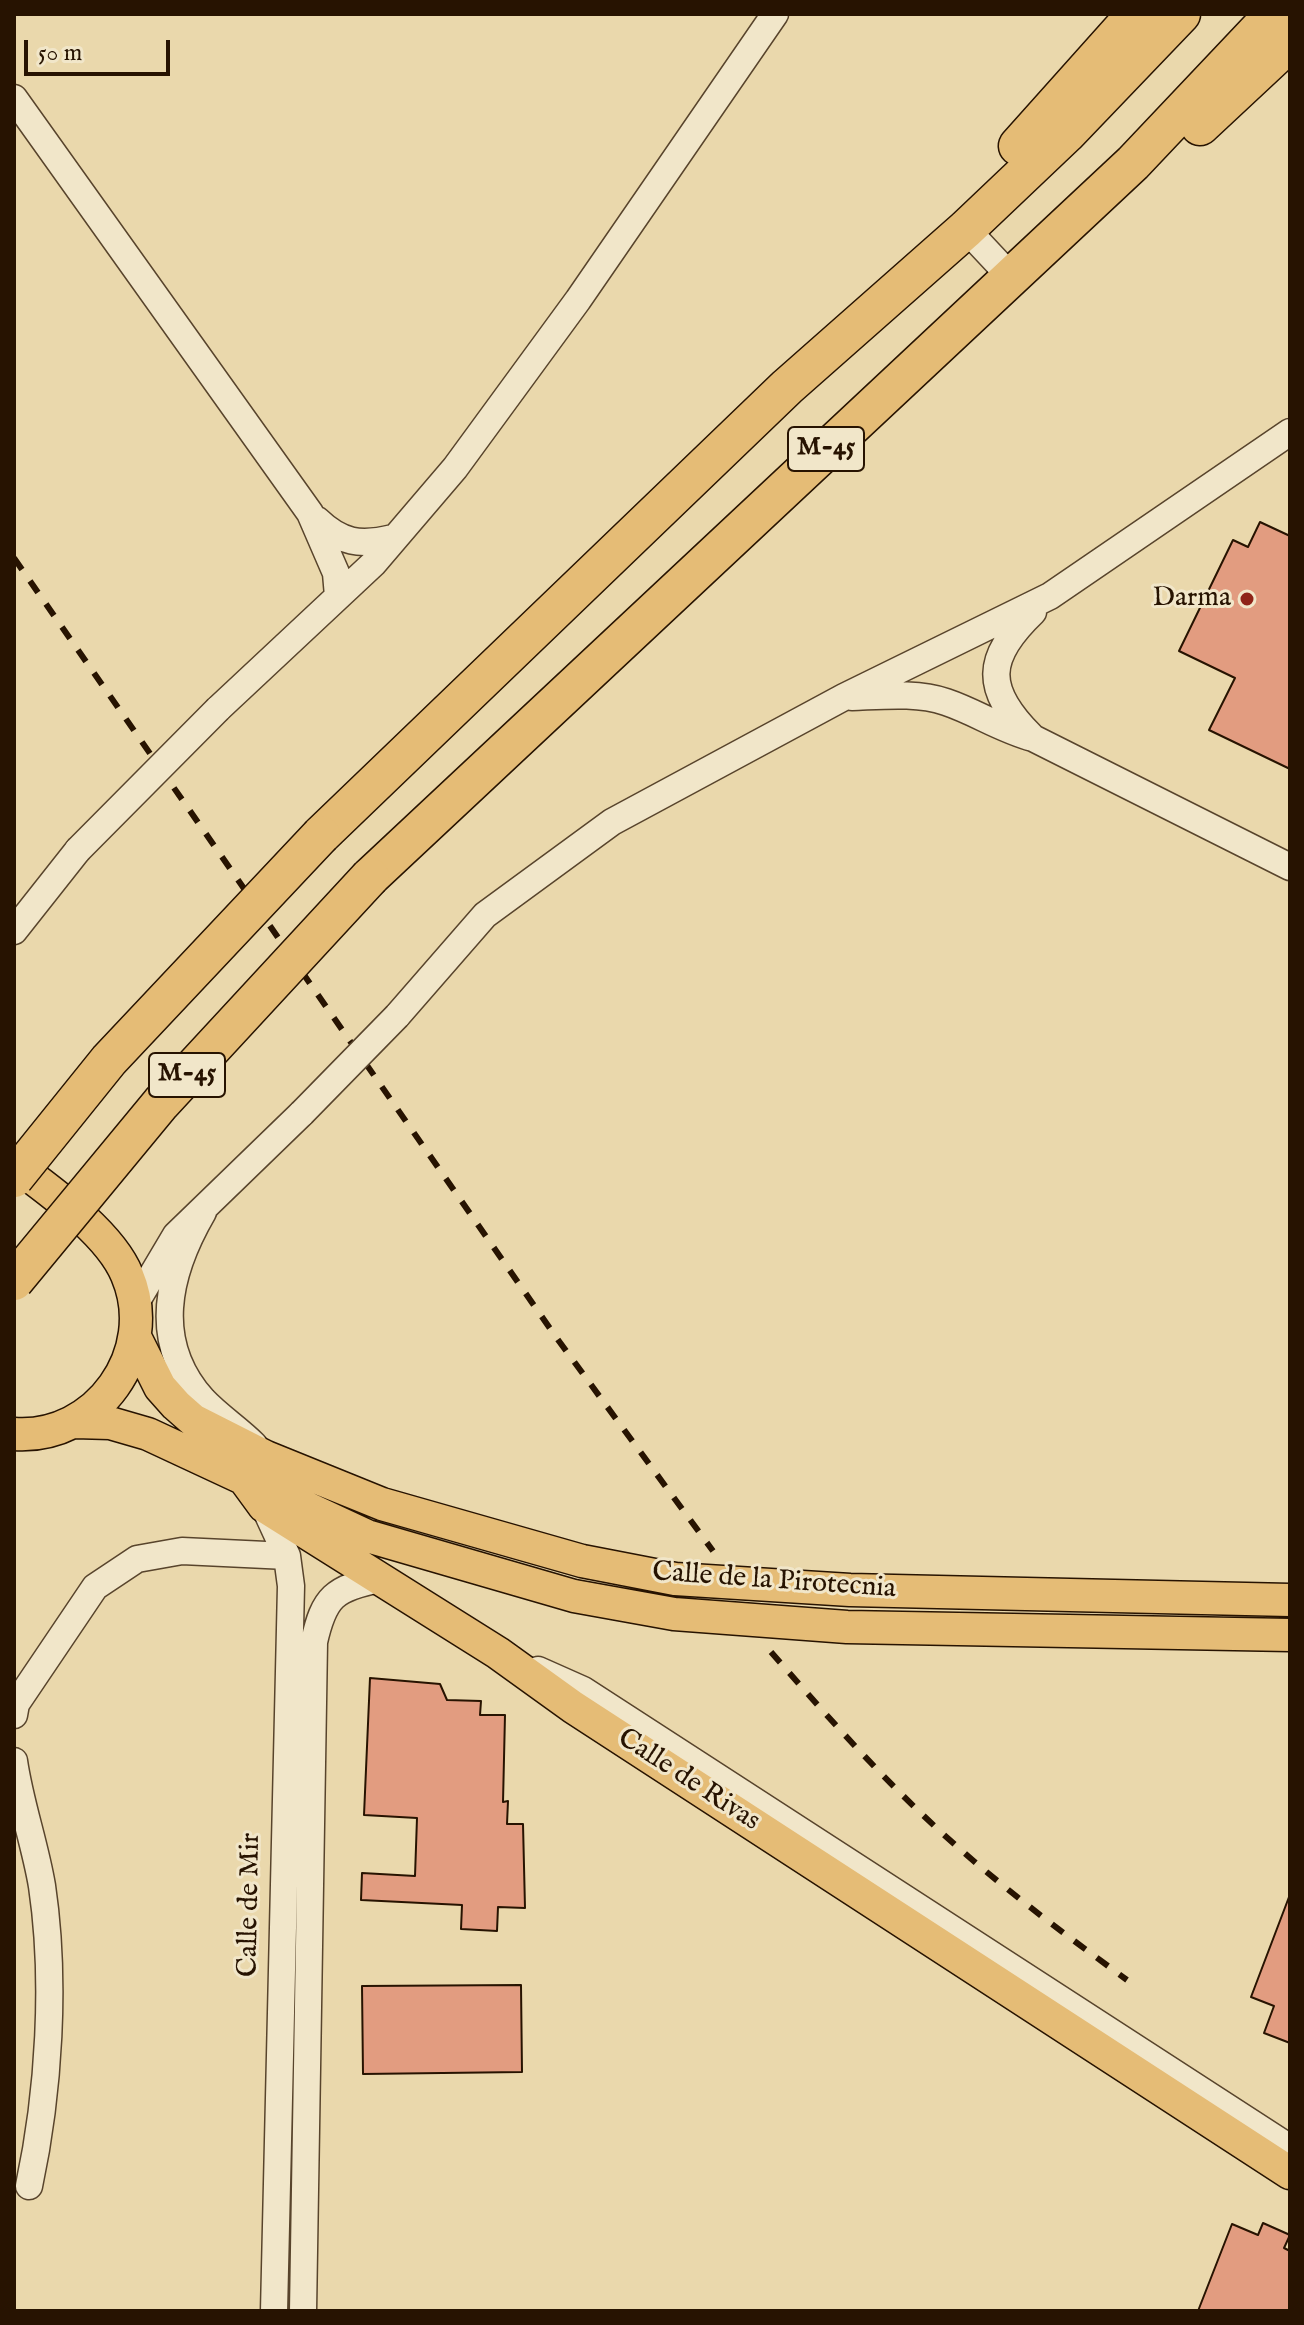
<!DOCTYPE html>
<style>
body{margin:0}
#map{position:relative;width:1304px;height:2325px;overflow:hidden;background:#ead8ac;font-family:"IM FELL English",serif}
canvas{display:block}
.frame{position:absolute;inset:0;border:16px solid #271301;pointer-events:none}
.scale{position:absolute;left:24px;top:40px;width:146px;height:36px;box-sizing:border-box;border:4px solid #271301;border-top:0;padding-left:10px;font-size:24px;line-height:28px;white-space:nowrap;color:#271301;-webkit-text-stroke:6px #f1e6c9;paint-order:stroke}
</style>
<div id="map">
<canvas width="1304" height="2325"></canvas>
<div class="frame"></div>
<div class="scale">50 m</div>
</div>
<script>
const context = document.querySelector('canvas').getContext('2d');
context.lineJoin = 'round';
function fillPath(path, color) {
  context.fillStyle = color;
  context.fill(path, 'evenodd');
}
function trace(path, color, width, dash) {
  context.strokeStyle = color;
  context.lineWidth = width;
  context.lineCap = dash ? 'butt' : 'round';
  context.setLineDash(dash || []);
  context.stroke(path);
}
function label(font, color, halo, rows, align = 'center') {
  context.font = font + ' "IM FELL English",serif';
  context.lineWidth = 6;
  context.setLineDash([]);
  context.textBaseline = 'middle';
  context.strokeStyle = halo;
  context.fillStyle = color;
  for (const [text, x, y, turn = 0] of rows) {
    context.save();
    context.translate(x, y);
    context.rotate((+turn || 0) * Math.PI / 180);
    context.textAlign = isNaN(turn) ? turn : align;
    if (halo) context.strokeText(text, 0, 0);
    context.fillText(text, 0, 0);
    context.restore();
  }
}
const building = new Path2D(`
 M1260,522l30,14v233l-81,-39 26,-52 -56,-27 54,-111 15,7z
 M370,1678l70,6 7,16 34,1 -1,14h25l-2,87 5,-1 -1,23h16l2,84 -27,-1 -1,24 -36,-2 1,-24 -101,-5 1,-27 53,3 2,-58 -53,-3z
 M1289,1897h1v146l-26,-10 10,-27 -23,-9z
 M521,1985l1,87 -159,2 -1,-88z
 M1263,2223l27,12 -6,13 6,3v60h-92l34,-87 26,11z`);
fillPath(building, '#e29c80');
trace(building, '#271301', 2);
const minor = new Path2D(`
 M14,98l296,415 26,60 2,23
 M966,229l45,48
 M317,520c24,23 43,26 76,18
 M852,697c29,-1 65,-5 94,5 30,10 54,27 87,36l257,129
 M218,709l155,-145 82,-96 123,-168 197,-286
 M1031,736c-47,-47 -46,-78 2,-124
 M14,931l64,-81
 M397,1016l88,-101 127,-93 232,-125 206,-101 240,-164
 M203,1212c-36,62 -52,130 0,188 15,16 35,29 51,45
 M135,1304l41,-69 126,-122
 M264,1506l23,50 4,30 -17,725
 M538,1670l45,20 707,458
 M14,1715l2,-11 79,-117 42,-28 45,-8 105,5
 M14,1761c6,42 21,83 28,125 14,94 7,207 -13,300
 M303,2311l11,-669c10,-45 20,-54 66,-63`);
const major = new Path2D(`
 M14,1164c36,27 96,69 113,111 33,77 -30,165 -113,159
 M136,1339l24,48 16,18 17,15 73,37 116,47 200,57 93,18 175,11 440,10
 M75,1422l35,1 38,11 219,102 207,60 100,18 173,13 443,8
 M245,1480l19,26 234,147 75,54 717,466`);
const highway = new Path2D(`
 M1200,126l90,-84
 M1018,146l118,-132
 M321,835l466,-448 179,-158 100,-95 115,-120
 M370,877l763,-714 141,-149`);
trace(minor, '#58442c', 29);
trace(major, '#271301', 35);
trace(highway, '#271301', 41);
trace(minor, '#f1e6c9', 26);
trace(major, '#e5bc76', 32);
trace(highway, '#e5bc76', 38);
trace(new Path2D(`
 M14,558l542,779 157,214
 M771,1652c54,62 109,124 171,181 58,53 121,100 185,147`), '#271301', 6, [14, 14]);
const minorBridge = new Path2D(`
 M78,850l140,-141
 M302,1113l95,-97`);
const highwayBridge = new Path2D(`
 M14,1178l95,-118 212,-225
 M14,1281l147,-178 209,-226`);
trace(minorBridge, '#58442c', 29, []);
trace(highwayBridge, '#271301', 41, []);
trace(minorBridge, '#f1e6c9', 26);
trace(highwayBridge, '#e5bc76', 38);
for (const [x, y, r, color] of [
 [1247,599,8,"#8f2418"]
]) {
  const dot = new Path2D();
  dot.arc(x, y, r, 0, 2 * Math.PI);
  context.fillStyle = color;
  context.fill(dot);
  trace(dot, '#f1e6c9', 3);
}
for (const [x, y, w] of [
 [826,449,76],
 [187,1075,76]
]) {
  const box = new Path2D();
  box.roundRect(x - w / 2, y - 22, w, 44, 6);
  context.fillStyle = '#f1e6c9';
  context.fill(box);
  trace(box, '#271301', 2);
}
label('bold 26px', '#271301', null, [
 ["M-45",826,449],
 ["M-45",187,1075]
]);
label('28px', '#271301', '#f1e6c9', [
 ["Darma",1231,599]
], 'right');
label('28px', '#271301', '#f1e6c9', [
 ["Calle de la Pirotecnia",774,1582,4],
 ["Calle de Rivas",688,1781,33],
 ["Calle de Mir",251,1905,-89]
]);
</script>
